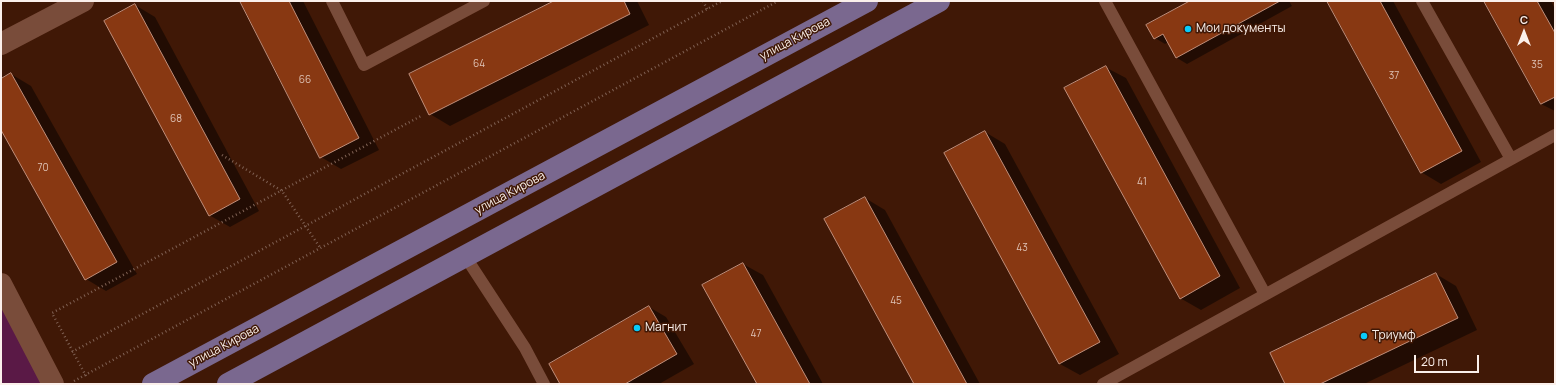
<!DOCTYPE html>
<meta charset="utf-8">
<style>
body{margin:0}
#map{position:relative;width:1556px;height:385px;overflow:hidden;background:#401806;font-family:Manrope,sans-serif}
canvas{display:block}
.frame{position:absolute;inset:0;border:2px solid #fbf0eb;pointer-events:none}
.north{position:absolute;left:1504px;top:12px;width:40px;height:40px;-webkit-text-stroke:3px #401806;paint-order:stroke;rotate:0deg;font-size:11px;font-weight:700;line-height:16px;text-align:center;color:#fbf0eb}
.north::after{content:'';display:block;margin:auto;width:14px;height:18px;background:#fbf0eb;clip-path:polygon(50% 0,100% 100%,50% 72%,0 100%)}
.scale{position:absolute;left:1414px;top:355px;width:65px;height:18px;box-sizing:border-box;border:2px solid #fbf0eb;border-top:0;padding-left:5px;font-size:12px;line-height:14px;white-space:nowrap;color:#fbf0eb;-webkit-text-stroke:3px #401806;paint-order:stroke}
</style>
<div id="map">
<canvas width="1556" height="385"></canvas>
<div class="frame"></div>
<div class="north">С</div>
<div class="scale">20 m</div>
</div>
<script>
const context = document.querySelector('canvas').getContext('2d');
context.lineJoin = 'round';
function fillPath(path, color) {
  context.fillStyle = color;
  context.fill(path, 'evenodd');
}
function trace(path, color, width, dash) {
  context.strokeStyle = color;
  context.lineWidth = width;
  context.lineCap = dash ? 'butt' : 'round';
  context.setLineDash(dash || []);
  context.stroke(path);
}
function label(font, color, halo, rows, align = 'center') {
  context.font = font + ' Manrope,sans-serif';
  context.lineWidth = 3;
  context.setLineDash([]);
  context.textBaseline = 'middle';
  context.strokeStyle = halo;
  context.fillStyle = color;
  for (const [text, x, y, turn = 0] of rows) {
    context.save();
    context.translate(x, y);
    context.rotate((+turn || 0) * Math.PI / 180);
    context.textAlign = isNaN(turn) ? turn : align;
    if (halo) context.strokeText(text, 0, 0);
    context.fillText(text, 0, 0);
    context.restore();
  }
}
fillPath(new Path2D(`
 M1,304l41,80h-41z`), '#5a1946');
fillPath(new Path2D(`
 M241,1h62l76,149 -38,19 -20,-12z
 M556,1h81l12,24 -199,101 -20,-12z
 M1192,1h97l3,5 -105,58 -10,-6 -9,-16 -3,2 -10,-6z
 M1328,1h65l88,161 -40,22 -20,-12z
 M1486,1h65l4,8v102l-14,-7z
 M135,5l20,12 104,194 -29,16 -21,-12z
 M1105,67l21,11 114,210 -39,22 -21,-12z
 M11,74l20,12 106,188 -31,17 -20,-12 -85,-151v-48z
 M985,132l20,12 114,210 -39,21 -20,-11z
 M865,198l20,12 95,174h-65z
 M743,264l20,11 60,109h-65z
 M1436,274l20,12 21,44 -113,54h-78z
 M649,307l17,10 28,47 -35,20h-97z`), '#0007');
const building = new Path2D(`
 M240,1h49l70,137 -39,20z
 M554,1h70l6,13 -201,101 -20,-41z
 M1190,1h90l-104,57 -13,-24 -9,5 -8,-14z
 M1327,1h53l82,150 -41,22z
 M1484,1h53l18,32v64l-14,7z
 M135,4l105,195 -31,17 -105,-195z
 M1106,66l114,210 -40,23 -116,-211z
 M11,73l106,189 -32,18 -84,-150v-51z
 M985,131l115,211 -41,22 -115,-211z
 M865,197l102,187h-53l-90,-165z
 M743,263l67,121h-53l-55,-99z
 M1436,273l22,45 -138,66h-35l-15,-31z
 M649,306l28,48 -52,30h-65l-11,-20z`);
fillPath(building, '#883812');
trace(building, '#c08e7a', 1);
trace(new Path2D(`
 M703,1l4,8
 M222,155l60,36 39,58
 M72,352l650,-351
 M86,376l-34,-63 369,-197
 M74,381l704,-380`), '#806255', 2.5, [1, 3]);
trace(new Path2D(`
 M332,1l32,64 120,-64
 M1105,1l160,293
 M1422,1l89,158
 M465,256l60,92 19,36
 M1103,384l452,-249`), '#794c3a', 12);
trace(new Path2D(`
 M1,44l82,-43
 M1,284l52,100`), '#794c3a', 22);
trace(new Path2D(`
 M153,384l714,-383
 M228,384l711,-383`), '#7a688f', 22);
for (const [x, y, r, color] of [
 [1188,29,4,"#08cbfa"],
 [637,328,4,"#08cbfa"],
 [1364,336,4,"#08cbfa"]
]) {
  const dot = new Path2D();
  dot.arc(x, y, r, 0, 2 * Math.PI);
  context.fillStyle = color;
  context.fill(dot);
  trace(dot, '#401806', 1.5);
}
label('10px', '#dec2b5', null, [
 ["64",479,64],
 ["35",1537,65],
 ["37",1394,76],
 ["66",305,80],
 ["68",176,119],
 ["70",43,168],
 ["41",1142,182],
 ["43",1022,248],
 ["45",896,301],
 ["47",756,334]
]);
label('12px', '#fbf0eb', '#401806', [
 ["Мои документы",1196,29],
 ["Магнит",645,328],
 ["Триумф",1372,336]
], 'left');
label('12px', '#fbf0eb', '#401806', [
 ["улица Кирова",795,39,-28],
 ["улица Кирова",510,193,-28],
 ["улица Кирова",224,346,-28]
]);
</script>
